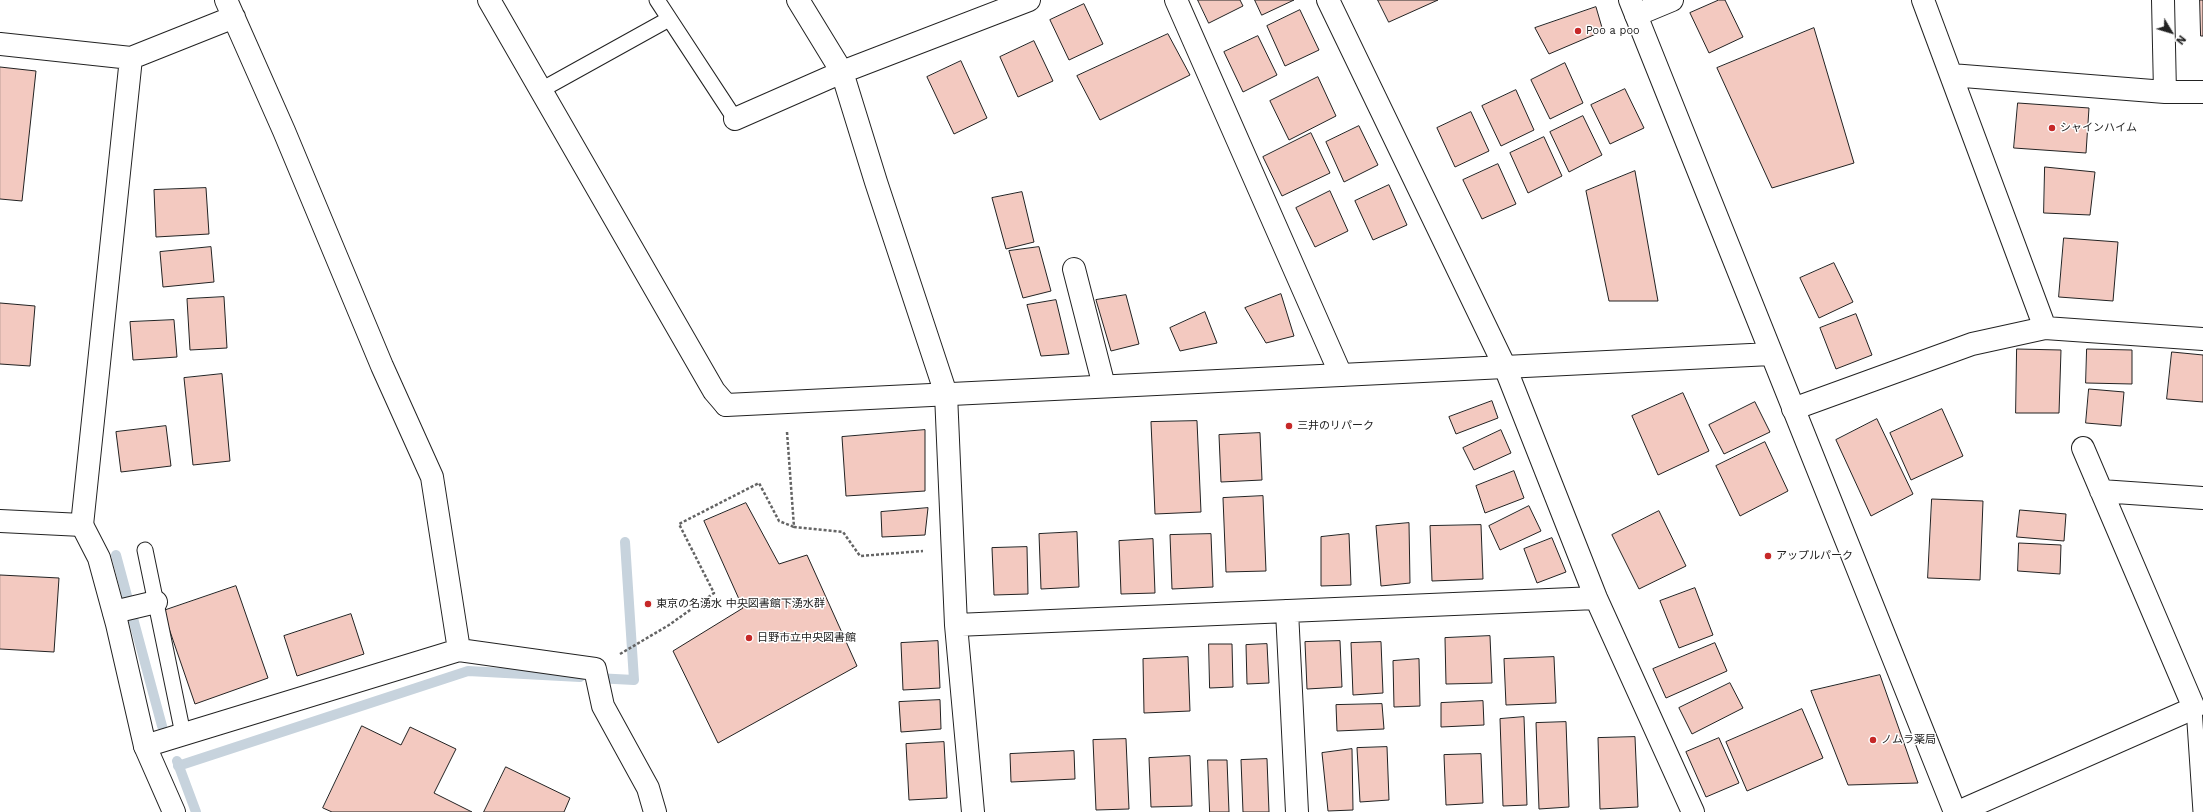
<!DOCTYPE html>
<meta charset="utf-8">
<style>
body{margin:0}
#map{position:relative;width:2203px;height:812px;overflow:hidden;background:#fff;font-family:"Work Sans",sans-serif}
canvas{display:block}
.north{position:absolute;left:2151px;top:12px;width:40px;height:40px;-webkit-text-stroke:3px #fff;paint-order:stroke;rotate:128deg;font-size:11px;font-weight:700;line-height:16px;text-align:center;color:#222}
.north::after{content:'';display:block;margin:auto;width:14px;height:18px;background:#222;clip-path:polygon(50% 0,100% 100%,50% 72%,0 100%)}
</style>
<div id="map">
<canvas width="2203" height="812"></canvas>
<div class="north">N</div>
</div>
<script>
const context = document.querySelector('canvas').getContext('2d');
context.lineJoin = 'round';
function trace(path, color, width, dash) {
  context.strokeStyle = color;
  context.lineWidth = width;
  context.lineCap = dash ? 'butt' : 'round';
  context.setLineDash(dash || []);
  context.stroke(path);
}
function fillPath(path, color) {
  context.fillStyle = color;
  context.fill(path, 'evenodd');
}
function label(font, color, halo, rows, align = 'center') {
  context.font = font + ' "Work Sans","Noto Sans JP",sans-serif';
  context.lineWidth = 3;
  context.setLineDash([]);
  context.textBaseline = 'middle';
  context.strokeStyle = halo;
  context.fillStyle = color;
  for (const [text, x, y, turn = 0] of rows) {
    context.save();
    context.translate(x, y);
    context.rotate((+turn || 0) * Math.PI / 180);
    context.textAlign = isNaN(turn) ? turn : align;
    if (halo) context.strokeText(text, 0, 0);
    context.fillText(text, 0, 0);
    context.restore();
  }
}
trace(new Path2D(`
 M116,555l46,171
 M596,678l38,2 -9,-138
 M177,761l19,51
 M178,766l290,-95 112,6`), '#c7d3dd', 10);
const building = new Path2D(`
 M1198,0h42l3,6 -34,17z
 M1255,0h39l-32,15z
 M1378,0h60l-49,22z
 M1719,0h6l18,37 -34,16 -19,-40z
 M2200,0h3v36h-2z
 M1084,4l19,40 -34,16 -19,-40z
 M1596,7l7,24 -54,23 -14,-26z
 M1300,10l19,40 -34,16 -18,-40z
 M1814,28l40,135 -82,25 -55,-120z
 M1168,34l22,41 -90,45 -23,-44z
 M1258,36l19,39 -34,17 -19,-40z
 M1034,41l19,40 -35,16 -18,-40z
 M961,61l26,57 -33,16 -27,-57z
 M1565,63l18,40 -33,16 -19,-39z
 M0,67l36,4 -14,130 -22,-2z
 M1318,77l18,39 -47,24 -19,-39z
 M1625,89l19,39 -34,16 -19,-39z
 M1516,90l18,40 -33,16 -19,-40z
 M2018,103l71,5 -3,45 -72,-5z
 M1471,112l18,39 -34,16 -18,-39z
 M1583,116l19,39 -33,17 -19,-40z
 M1359,126l19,39 -34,17 -18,-40z
 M1311,133l19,40 -48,23 -19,-39z
 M1544,137l18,39 -34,17 -18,-40z
 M1498,164l18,40 -34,15 -19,-39z
 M2045,167l50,5 -5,43 -46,-2z
 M1635,171l23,130h-49l-23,-110z
 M1389,185l18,40 -34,15 -18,-39z
 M206,188l3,46 -53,3 -2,-47z
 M1330,191l18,40 -33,16 -19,-39z
 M1022,192l12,50 -28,7 -14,-51z
 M2064,238l54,4 -5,59 -54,-4z
 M211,247l3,35 -51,5 -3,-35z
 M1039,247l12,44 -28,7 -14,-47z
 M1834,263l19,39 -34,16 -19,-40z
 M1281,294l13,42 -28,7 -21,-35z
 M1126,295l13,49 -28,7 -15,-51z
 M224,297l3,51 -37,2 -3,-51z
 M1056,300l13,54 -28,2 -14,-51z
 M0,303l35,3 -5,60 -30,-2z
 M1205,312l12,31 -37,8 -10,-23z
 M1856,314l16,41 -36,14 -16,-41z
 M174,320l3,37 -44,3 -3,-38z
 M2017,349l44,1 -2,63h-43z
 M2087,349l45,1v34l-46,-1z
 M2172,352l31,3v47l-36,-3z
 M222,374l8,87 -37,4 -9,-87z
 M2089,389l35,3 -3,34 -35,-3z
 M1683,393l26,58 -51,24 -26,-59z
 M1492,401l6,17 -42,16 -7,-17z
 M1755,402l15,30 -46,22 -15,-29z
 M1942,409l21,47 -52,24 -21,-47z
 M1877,419l36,75 -42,22 -35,-76z
 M1197,421l4,91 -46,2 -4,-92z
 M166,426l5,40 -50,6 -5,-40z
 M925,430v61l-79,5 -4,-59z
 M1501,430l10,23 -37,17 -11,-22z
 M1260,433l2,47 -41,2 -2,-47z
 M1765,442l23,49 -48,25 -24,-50z
 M1514,471l10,27 -39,15 -9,-27z
 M1263,496l3,75 -40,1 -3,-74z
 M1932,499l51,2 -3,79 -52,-2z
 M746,503l33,61 28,-9 50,111 -139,77 -45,-92 70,-43 -39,-87z
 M1529,506l12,25 -41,19 -11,-24z
 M928,508l-3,27 -43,2 -1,-25z
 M2020,510l46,4 -2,27 -47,-4z
 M1659,511l27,55 -47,23 -27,-54z
 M1409,523l1,60 -29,3 -5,-60z
 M1481,525l2,54 -51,2 -2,-55z
 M1077,532l2,55 -38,2 -2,-55z
 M1211,534l2,53 -41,2 -2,-54z
 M1349,534l2,51 -30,1v-49z
 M1552,538l14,34 -29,11 -13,-34z
 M1153,539l2,54 -34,1 -2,-53z
 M2019,543l42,2 -1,29 -42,-3z
 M1027,547l1,47 -34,1 -2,-47z
 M0,575l59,3 -5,74 -54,-3z
 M236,586l32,92 -73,26 -32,-93z
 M1695,588l18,47 -34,13 -19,-47z
 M351,614l13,40 -67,22 -13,-40z
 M1490,636l2,47 -46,1 -1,-46z
 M938,641l2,47 -37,2 -2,-47z
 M1340,641l2,46 -35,2 -2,-47z
 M1381,642l2,51 -30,2 -2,-52z
 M1715,643l12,28 -61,27 -13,-29z
 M1209,644h23l1,43 -23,1z
 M1267,644l2,39 -22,1 -1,-39z
 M1188,657l2,54 -46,2 -1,-54z
 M1554,657l2,46 -50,2 -2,-46z
 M1419,659l1,47 -26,1 -1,-46z
 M1880,675l38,108 -70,2 -37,-94z
 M1730,683l13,25 -51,26 -13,-26z
 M940,700l1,29 -40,3 -2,-30z
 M1483,701l1,24 -43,2v-24z
 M1382,704l2,25 -47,2 -1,-26z
 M1802,709l21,49 -76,33 -21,-49z
 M1524,717l3,88 -24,1 -3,-87z
 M1566,722l3,85 -30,2 -3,-86z
 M362,726l39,19 9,-18 46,22 -22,44 38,19h-140l-9,-4z
 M1635,737l3,70 -38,2 -2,-71z
 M1719,738l20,45 -33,14 -20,-45z
 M1126,739l3,70 -33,1 -3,-70z
 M944,742l3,56 -38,2 -3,-56z
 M1387,747l2,53 -29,2 -3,-54z
 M1352,749l1,61 -25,1 -6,-58z
 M1074,751l1,28 -64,3 -1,-28z
 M1481,754l2,49 -37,2 -2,-50z
 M1190,756l2,50 -41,1 -2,-49z
 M1267,759l2,53h-26l-2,-52z
 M1208,760h19l2,52h-19z
 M506,767l64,31 -6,14h-80z`);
fillPath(building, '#f3c9c0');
trace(building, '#222', 1);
const lane = new Path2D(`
 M657,0l78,119
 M541,90l128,-71
 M145,550l38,184
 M2194,708l7,104`);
const street = new Path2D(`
 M226,0l58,131 98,235 50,111 27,173
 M489,0l225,391 12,14
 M798,0l44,72 34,110 70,212 10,231 17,187
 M1176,0l165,375
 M1328,0l177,367 91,231 97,214
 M1923,0l122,328
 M2163,0l2,92
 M1636,15l36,-15
 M0,44l131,14
 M1951,75l214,17h38
 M735,119l107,-47 187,-72
 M1074,269l30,117
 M1793,409l179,-65 73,-16 158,11
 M2101,491l102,7
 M0,521l82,4 49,-467 103,-41
 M1287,611l10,201
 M114,612l42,-10
 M956,625l640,-27
 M145,746l314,-96 136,19 8,37 45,82 7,24
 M1958,812l236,-104 -111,-260`);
const secondary = new Path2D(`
 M1630,0l325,812
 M726,405l1045,-51
 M82,525l17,33 18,66 28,122 29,66`);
trace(lane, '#222', 17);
trace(street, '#222', 24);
trace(secondary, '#222', 24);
trace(new Path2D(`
 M787,432l7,95 49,5 17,24 63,-5
 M620,654l49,-29 45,-32 -35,-69 80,-41 20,38 15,6`), '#646464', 2.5, [3, 2]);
trace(lane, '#fff', 15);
trace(street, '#fff', 22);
trace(secondary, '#fff', 22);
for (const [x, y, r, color] of [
 [1578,31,4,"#c62828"],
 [2052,128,4,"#c62828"],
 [1289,426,4,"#c62828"],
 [1768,556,4,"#c62828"],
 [648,604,4,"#c62828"],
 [749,638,4,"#c62828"],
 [1873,740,4,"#c62828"]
]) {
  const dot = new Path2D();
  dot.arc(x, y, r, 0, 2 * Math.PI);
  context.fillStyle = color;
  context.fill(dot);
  trace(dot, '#fff', 1.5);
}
label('11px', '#222', '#fff', [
 ["Poo a poo",1586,31],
 ["シャインハイム",2060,128],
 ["三井のリパーク",1297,426],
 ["アップルパーク",1776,556],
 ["東京の名湧水 中央図書館下湧水群",656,604],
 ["日野市立中央図書館",757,638],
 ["ノムラ薬局",1881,740]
], 'left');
</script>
